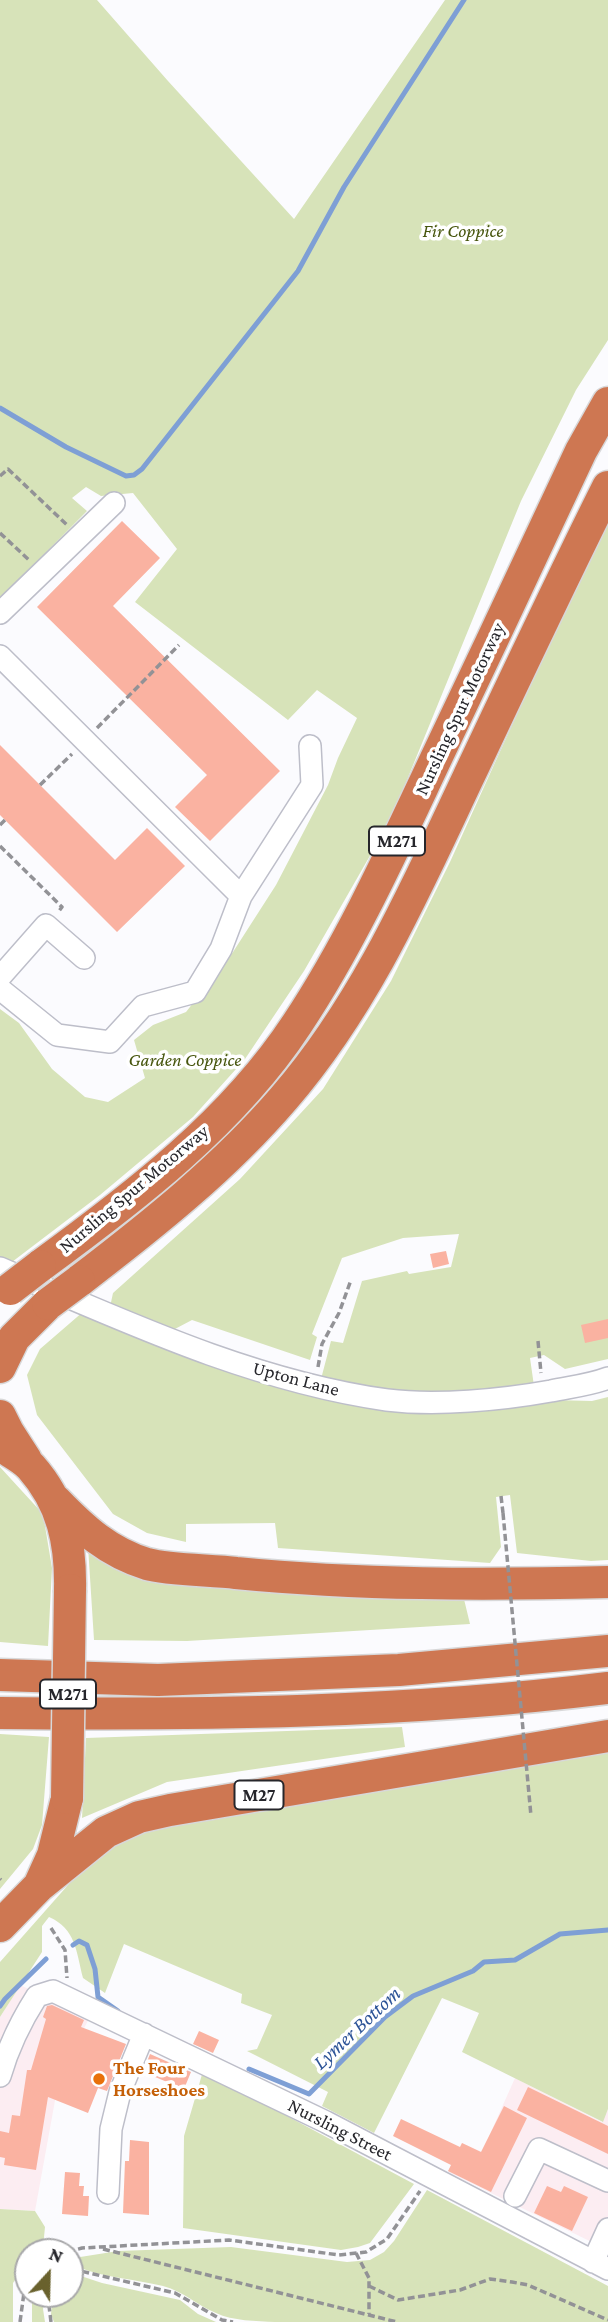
<!DOCTYPE html>
<style>
body{margin:0}
#map{position:relative;width:608px;height:2322px;overflow:hidden;background:#fbfbfe;font-family:"Crimson Pro",serif}
canvas{display:block}
.north{position:absolute;left:14px;top:2238px;width:70px;height:70px;box-sizing:border-box;background:#fff;border:2px solid #a8a8aa;border-radius:50%;rotate:22deg;font-size:19px;font-weight:700;line-height:28px;text-align:center;color:#26262b}
.north::after{content:'';display:block;margin:auto;width:24px;height:32px;background:#69612d;clip-path:polygon(50% 0,100% 100%,50% 72%,0 100%)}
</style>
<div id="map">
<canvas width="608" height="2322"></canvas>
<div class="north">N</div>
</div>
<script>
const context = document.querySelector('canvas').getContext('2d');
context.lineJoin = 'round';
function fillPath(path, color) {
  context.fillStyle = color;
  context.fill(path, 'evenodd');
}
function trace(path, color, width, dash) {
  context.strokeStyle = color;
  context.lineWidth = width;
  context.lineCap = dash ? 'butt' : 'round';
  context.setLineDash(dash || []);
  context.stroke(path);
}
function label(font, color, halo, rows, align = 'center') {
  context.font = font + ' "Crimson Pro",serif';
  context.lineWidth = 7;
  context.setLineDash([]);
  context.textBaseline = 'middle';
  context.strokeStyle = halo;
  context.fillStyle = color;
  for (const [text, x, y, turn = 0] of rows) {
    context.save();
    context.translate(x, y);
    context.rotate((+turn || 0) * Math.PI / 180);
    context.textAlign = isNaN(turn) ? turn : align;
    if (halo) context.strokeText(text, 0, 0);
    context.fillText(text, 0, 0);
    context.restore();
  }
}
fillPath(new Path2D(`
 M20,1985l70,32 -30,56 -25,138 -35,-2v-192z
 M515,2078l87,44 6,-13v141l-160,-78 14,-29 20,9z`), '#fcedf2');
fillPath(new Path2D(`
 M0,0h97l71,81 126,138 151,-219h163v340l-32,50 -55,111 -130,318 -87,152 -59,88 -52,58 -93,78 -92,70 -8,-4v-252l19,14 33,46 33,28 23,5 37,-24 -11,-38 19,-15 33,-13 47,-60 43,-67 52,-100 10,-27 19,-40 -40,-28 -29,30 -153,-118 42,-53 -44,-56 -32,3 -15,-9 -14,11 15,13 -87,88z
 M608,513v846l-43,10 -21,-14 -14,3 4,28 -76,8 -60,-3 -77,-12 10,-38 12,2 19,-62 45,-10 2,3 42,-7 8,-33 -56,4 -61,20 -30,76 5,3 -7,23 -118,-40 -19,10 -63,-23 3,-14 127,-114 83,-90 68,-108 59,-119z
 M84,1311l207,80 92,20 93,-1 77,-10 39,1 16,-4v163l-17,1 -74,-8 -7,-58 -14,2 5,50 -11,16 -212,-15 -3,-25 -89,1v18l-39,-9 -34,-19 -76,-99 -10,-40 13,-26z
 M0,1467l43,47 9,54 -4,78 -48,-4z
 M88,1546l375,49 7,29 -283,17 -93,-1z
 M402,1727l3,20 -238,35 -85,36 4,-80z
 M0,1734l49,3 -7,88 -9,24 -33,40z
 M608,1748v361l-5,13 -141,-70 17,-39 -37,-15 -68,135 -52,-27 6,-14 -81,-41 10,-2 15,-34 -31,-12 1,-9 -118,-50 -19,49 -22,-15c-7,-27 -7,-49 -34,-61l-7,9v26l-42,65v-55l91,-103 53,-31z
 M203,2071l211,113 -44,59 -12,4 -17,3 -158,-22 1,-92z
 M427,2190l181,96v36h-333c-19,-1 -42,-1 -59,-9 -20,-8 -31,-21 -53,-27 -28,-7 -58,-8 -85,-19l-4,-9 44,-7 113,-4 116,15 23,-2 14,-8 10,-11z
 M0,2209l35,2 10,16 -2,20 -6,5h-9v8l-15,23v39h-13z
 M72,2273l30,10 78,17 18,14 18,8h-162l-3,-8 2,-20h17v-18z
 M32,2294h14l-3,15 2,13h-13z`), '#d7e3b9');
trace(new Path2D(`
 M0,408l66,39 60,29 8,-1 8,-6 156,-198 46,-84 120,-187
 M73,1945l6,-4 8,4 8,24 3,28 20,14
 M0,2006l5,-7 41,-40
 M249,2069l60,25 76,-77 28,-21 60,-25 11,-9 31,-2 45,-26 48,-4`), '#7e9fd5', 5);
fillPath(new Path2D(`
 M122,521l38,37 -47,48 167,165 -70,70 -35,-34 32,-32 -170,-168z
 M0,745l115,115 32,-32 38,38 -68,66 -117,-117z
 M446,1251l3,13 -16,4 -3,-14z
 M608,1319v19l-23,5 -4,-18z
 M52,2005l32,15 -3,7 45,17 -19,47 -9,-3 -10,25 -40,-16 -12,73 -32,-5 1,-7 -5,-1v-26l9,2 3,-18 8,1 7,-46h4l15,-51 -3,-2 4,-11z
 M199,2031l20,9 -6,13 -20,-9z
 M150,2054l41,18 -7,17 -41,-17z
 M528,2087l80,39v28l-91,-44z
 M504,2106l23,12 -36,74 -43,-21 3,-6 -58,-29 8,-17 59,28 2,-4 19,9z
 M130,2140l19,2v73l-26,-2 2,-52h4z
 M65,2172l15,1 -1,13h5l-1,10h6l-1,20 -26,-2z
 M547,2186l14,6 3,-6 24,11 -16,34 -38,-18z`), '#fab2a1');
const minor = new Path2D(`
 M0,613l114,-110
 M0,656l241,240
 M0,977l46,-52 38,33
 M0,989l57,46 53,7 33,-36 52,-14 26,-43 20,-53 71,-111 -2,-39
 M0,1268c124,53 252,113 387,132 50,6 114,0 164,-9 19,-4 39,-6 57,-13
 M0,2076c8,-28 21,-55 37,-80l16,-5 273,131 282,147
 M108,2193l3,-64 9,-37 24,-58
 M515,2196l24,-47 69,32
 M593,2262l15,-33`);
const highway = new Path2D(`
 M40,1266c93,-68 193,-144 257,-242 53,-80 94,-170 135,-257 50,-105 100,-211 149,-316l27,-48
 M79,1281c73,-56 145,-113 205,-183 82,-95 131,-208 184,-320 46,-97 92,-195 140,-291
 M0,1367l14,-29 34,-34
 M0,1416l8,16 18,28
 M0,1445c10,7 23,13 31,22 32,36 40,77 39,123
 M56,1501c27,28 52,51 91,63 22,6 64,6 89,9 124,12 248,12 372,9
 M0,1675l158,5 241,-10 209,-19
 M0,1713c203,2 407,0 608,-25
 M39,1886l67,-54 33,-15 31,-7 438,-74
 M0,1926l39,-40 14,-31 14,-57`);
trace(minor, '#bdbec9', 24);
trace(highway, '#d8d8d9', 35);
trace(new Path2D(`
 M0,476l8,-7 59,56
 M0,533l29,27
 M97,728l82,-83
 M40,785l32,-31
 M0,825l5,-5
 M0,846l62,61 -3,4
 M538,1341l3,32
 M318,1367l4,-23 17,-31 12,-33
 M501,1496l2,17
 M0,1879l1,1
 M51,1928l14,22 2,28
 M103,2249l294,73
 M68,2252l14,-4 147,-8 110,15 27,-3 21,-13 33,-48
 M356,2253l13,25v36
 M70,2258l2,11
 M72,2269l103,24 47,27 11,2
 M369,2286l29,14 62,-10 30,-11 22,3 16,3 80,35
 M20,2322l6,-44 2,-2
 M51,2322l-3,-24 3,-4`), '#929296', 3.5, [7, 3.5]);
trace(minor, '#fff', 21);
trace(highway, '#ce7752', 32);
const highwayBridge = new Path2D(`
 M10,1289l30,-23
 M48,1304l31,-23
 M67,1798l3,-208`);
trace(highwayBridge, '#d8d8d9', 35, []);
trace(new Path2D(`
 M503,1513l28,303`), '#929296', 3.5, [7, 3.5]);
trace(highwayBridge, '#ce7752', 32);
for (const [x, y, r, color] of [
 [99,2079,7,"#e8710a"]
]) {
  const dot = new Path2D();
  dot.arc(x, y, r, 0, 2 * Math.PI);
  context.fillStyle = color;
  context.fill(dot);
  trace(dot, '#fff', 2.5);
}
for (const [x, y, w] of [
 [397,841,56],
 [68,1694,56],
 [259,1795,49]
]) {
  const box = new Path2D();
  box.roundRect(x - w / 2, y - 14.5, w, 29, 5);
  context.fillStyle = '#fff';
  context.fill(box);
  trace(box, '#26262b', 2);
}
label('bold 18px', '#26262b', null, [
 ["M271",397,841],
 ["M271",68,1694],
 ["M27",259,1795]
]);
label('italic 19px', '#47560e', '#fff', [
 ["Fir Coppice",463,231],
 ["Garden Coppice",185,1060]
]);
label('19px', '#26262b', '#fff', [
 ["Nursling Spur Motorway",460,709,-65],
 ["Nursling Spur Motorway",134,1189,-40],
 ["Upton Lane",296,1379,15],
 ["Nursling Street",340,2130,27]
]);
label('bold 19px', '#c56008', '#fff', [
 ["The Four",113,2068],
 ["Horseshoes",113,2090]
], 'left');
label('italic 21px', '#2d5497', '#fff', [
 ["Lymer Bottom",357,2028,-43]
]);
</script>
